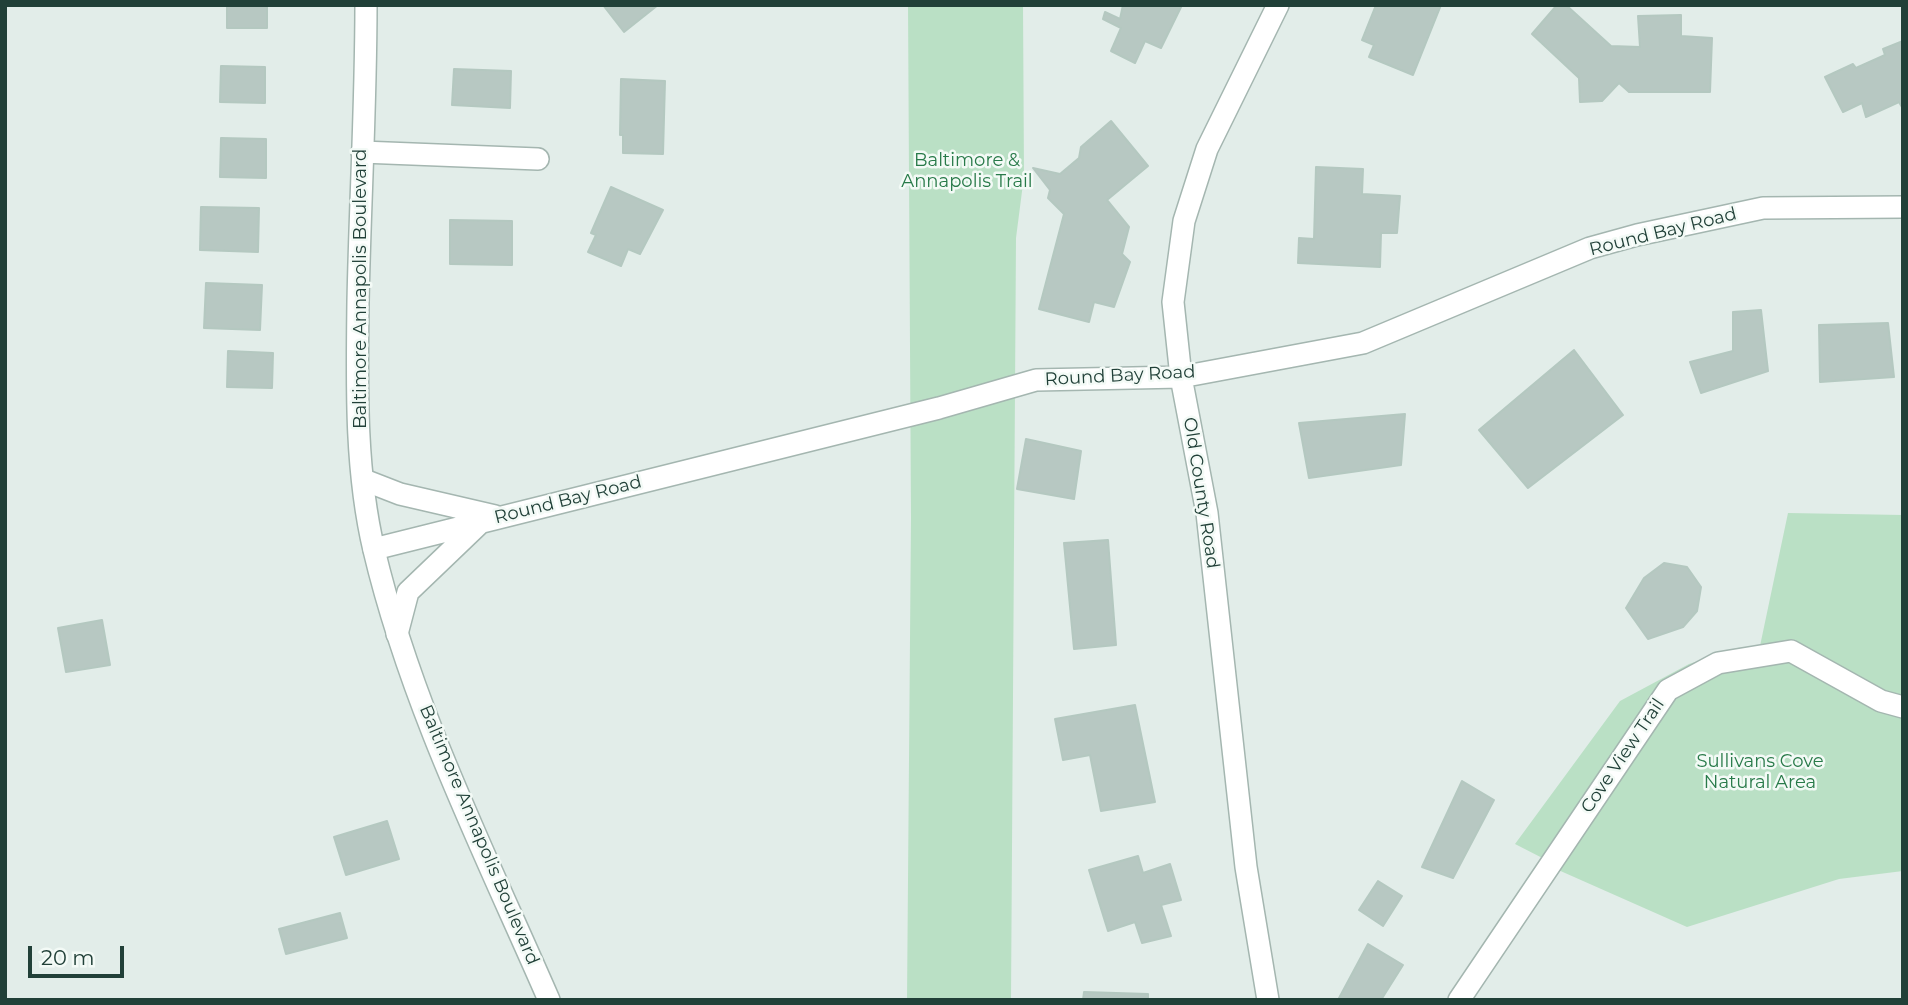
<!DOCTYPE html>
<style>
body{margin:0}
#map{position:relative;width:1908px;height:1005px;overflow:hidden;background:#e2ede9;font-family:Montserrat,sans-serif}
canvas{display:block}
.frame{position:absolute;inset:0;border:7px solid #214038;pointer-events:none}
.scale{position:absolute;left:28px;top:946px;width:96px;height:32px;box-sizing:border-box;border:4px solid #214038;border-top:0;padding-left:9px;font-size:21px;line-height:24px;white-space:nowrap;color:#214038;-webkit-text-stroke:5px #f3faf6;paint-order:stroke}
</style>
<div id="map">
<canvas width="1908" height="1005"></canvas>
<div class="frame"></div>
<div class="scale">20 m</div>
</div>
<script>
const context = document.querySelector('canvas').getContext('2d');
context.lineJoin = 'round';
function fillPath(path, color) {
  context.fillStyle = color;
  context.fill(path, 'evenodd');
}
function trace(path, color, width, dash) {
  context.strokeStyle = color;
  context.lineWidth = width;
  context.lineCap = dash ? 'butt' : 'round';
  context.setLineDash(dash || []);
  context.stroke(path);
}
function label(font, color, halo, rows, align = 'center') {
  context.font = font + ' Montserrat,sans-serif';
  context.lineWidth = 5;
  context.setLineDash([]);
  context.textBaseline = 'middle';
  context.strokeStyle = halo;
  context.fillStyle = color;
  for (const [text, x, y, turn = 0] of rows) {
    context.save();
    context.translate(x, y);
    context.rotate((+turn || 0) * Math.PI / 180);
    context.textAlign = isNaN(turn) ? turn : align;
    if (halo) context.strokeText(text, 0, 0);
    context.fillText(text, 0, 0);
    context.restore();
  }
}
fillPath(new Path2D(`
 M908,5h115l1,171 -8,62 -5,762h-104l4,-482z
 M1788,513l115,2v356l-64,8 -152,48 -131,-58 2,-3 -43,-22 105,-143 69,-37 48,-16 23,-2z`), '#bae0c5');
const building = new Path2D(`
 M227,5h40v23h-40z
 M603,5h55l-34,27z
 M1123,5h59l-21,43 -16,-7 -10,22 -24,-12 10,-23 -18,-9 2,-7 15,7z
 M1376,5h65l-28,70 -44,-18 5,-12 -12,-5z
 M1557,5h9l45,41 29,1 -2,-31 43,-1v21l31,2 -2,54h-81l-10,-9 -17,18 -22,1 -1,-24 -47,-44z
 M1903,41v68l-4,-7 -33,15 -4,-14 -19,9 -18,-35 28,-13 3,4 29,-13 -2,-6z
 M221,66l44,1v36l-45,-1z
 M454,69l57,2 -1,37 -58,-3z
 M621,79l44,2 -2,73 -40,-1v-18h-3z
 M1111,121l37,45 -41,34 22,27 -7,27 8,8 -16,45 -20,-5 -5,20 -50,-13 25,-95 -16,-16 2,-8 -17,-22 27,6 19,-16 2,-11z
 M221,138l45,1v39l-46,-1z
 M1316,167l47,2 -1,25 38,2 -3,37h-16l-1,34 -82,-4 1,-25 15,1z
 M611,187l52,23 -23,44 -12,-5 -7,17 -33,-14 8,-17 -5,-2z
 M201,207l58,1 -1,44 -58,-2z
 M450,220l62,1v44l-62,-1z
 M206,283l56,2 -2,45 -56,-2z
 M1761,310l7,61 -67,22 -11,-31 43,-11v-39z
 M1888,323l6,54 -74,5 -1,-57z
 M1574,350l49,65 -95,73 -49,-58z
 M228,351l45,2 -1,35 -45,-1z
 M1405,414l-4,51 -92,13 -10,-55z
 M1026,439l55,12 -7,48 -57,-10z
 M1108,540l8,105 -42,4 -10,-106z
 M1664,563l23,4 14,20 -4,24 -14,16 -35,12 -22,-31 18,-30z
 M102,620l8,45 -44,7 -8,-44z
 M1135,705l20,97 -54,9 -11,-56 -27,5 -8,-41z
 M1462,781l32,19 -41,78 -31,-11z
 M387,821l12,38 -53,16 -12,-38z
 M1138,856l5,17 27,-9 11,36 -20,5 10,31 -29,7 -7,-21 -27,9 -19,-61z
 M1378,881l24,15 -19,30 -24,-16z
 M340,913l7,25 -61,16 -7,-25z
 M1368,944l35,21 -22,35h-43z
 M1084,992l64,2v6h-65z`);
fillPath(building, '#b7c8c2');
trace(building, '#b4c8c0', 2);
const minor = new Path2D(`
 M362,152l176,7
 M364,480l36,14 95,22
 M374,549l565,-141 97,-28 145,-3 182,-34 227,-95 47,-13 126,-27 140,-1
 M397,634l11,-42 71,-68
 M1268,1000l-22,-133 -39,-354 -26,-136 -8,-75 11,-81 23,-72 71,-144
 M1459,1000l209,-310 50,-27 73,-12 90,50 22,6`);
const tertiary = new Path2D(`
 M366,5c0,99 -6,198 -8,297 -1,82 -3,168 16,248 37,156 111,303 175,450`);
trace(minor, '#a4b6b0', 24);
trace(tertiary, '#a4b6b0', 24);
trace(minor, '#fff', 21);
trace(tertiary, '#fff', 21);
label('18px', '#287a49', '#f3faf6', [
 ["Baltimore &",967,161],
 ["Annapolis Trail",967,182],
 ["Sullivans Cove",1760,762],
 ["Natural Area",1760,783]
]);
label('18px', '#214038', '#f3faf6', [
 ["Round Bay Road",1663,232,-14],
 ["Baltimore Annapolis Boulevard",361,289,-90],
 ["Round Bay Road",1120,376,-3],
 ["Old County Road",1201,493,81],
 ["Round Bay Road",568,500,-14],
 ["Cove View Trail",1623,756,-56],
 ["Baltimore Annapolis Boulevard",479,835,67]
]);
</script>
